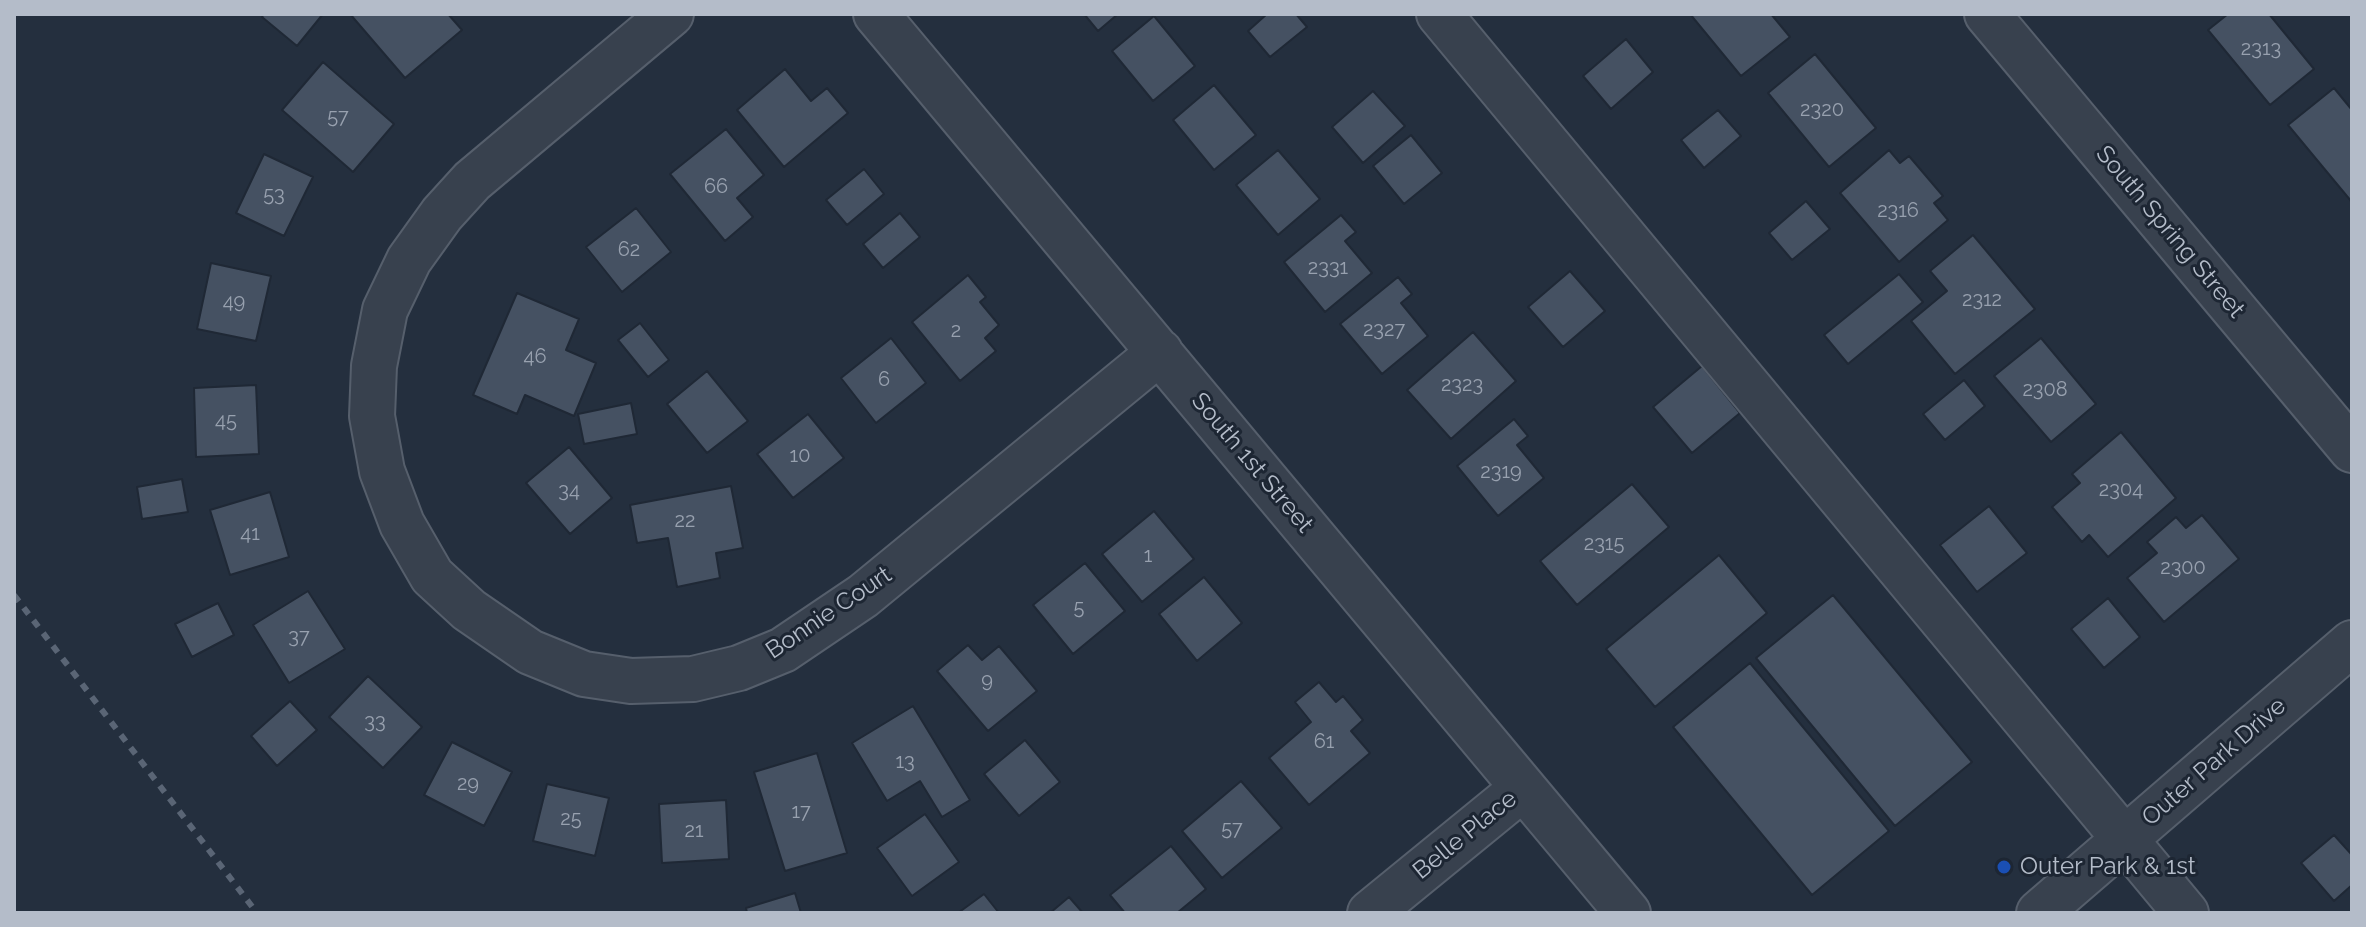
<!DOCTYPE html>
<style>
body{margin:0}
#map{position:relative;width:2366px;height:927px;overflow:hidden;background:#242f3e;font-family:Raleway,sans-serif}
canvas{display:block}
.frame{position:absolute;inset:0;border:16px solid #b4bcc9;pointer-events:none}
</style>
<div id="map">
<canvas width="2366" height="927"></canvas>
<div class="frame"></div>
</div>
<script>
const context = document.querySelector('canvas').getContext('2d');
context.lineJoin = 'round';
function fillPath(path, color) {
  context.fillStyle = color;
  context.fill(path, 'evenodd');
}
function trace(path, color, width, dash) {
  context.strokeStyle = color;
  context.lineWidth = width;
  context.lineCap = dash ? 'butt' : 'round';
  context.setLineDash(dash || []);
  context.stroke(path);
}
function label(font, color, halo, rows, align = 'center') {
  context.font = font + ' Raleway,sans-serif';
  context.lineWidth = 6;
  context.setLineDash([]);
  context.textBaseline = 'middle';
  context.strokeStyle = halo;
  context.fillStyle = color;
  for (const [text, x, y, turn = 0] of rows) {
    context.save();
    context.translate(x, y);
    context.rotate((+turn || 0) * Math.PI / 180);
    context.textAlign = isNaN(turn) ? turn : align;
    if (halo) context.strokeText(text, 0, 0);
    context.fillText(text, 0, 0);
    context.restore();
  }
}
const building = new Path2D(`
 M264,14h59l-26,32 -35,-29z
 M350,14h98l14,16 -57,48z
 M1084,14h34l-20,17z
 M1267,14h29l11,13 -37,30 -22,-26z
 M1690,14h81l19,23 -49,39z
 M2228,14h41l45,55 -44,36 -62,-75z
 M1154,16l41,50 -42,35 -41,-50z
 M1626,39l27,33 -42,37 -28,-33z
 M1815,54l61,74 -47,39 -61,-74z
 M323,62l71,62 -41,48 -71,-62z
 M785,69l26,32 16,-13 21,25 -64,54 -47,-57z
 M1214,85l42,50 -42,35 -41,-50z
 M2334,88l18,22 -1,91 -63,-76z
 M1373,91l32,35 -42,37 -31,-36z
 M1718,110l23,26 -37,32 -23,-28z
 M726,129l38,46 -27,23 16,19 -28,24 -55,-67z
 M1411,135l31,38 -38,31 -31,-38z
 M1278,150l42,49 -42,36 -42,-50z
 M1889,150l11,13 9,-7 34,40 -9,7 14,17 -49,42 -59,-69z
 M264,154l49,23 -29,59 -48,-23z
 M864,169l20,25 -37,31 -21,-25z
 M1806,201l24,28 -38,31 -23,-27z
 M636,208l35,44 -49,40 -36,-45z
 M900,213l20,24 -37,31 -20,-24z
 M1341,215l15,17 -11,9 27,32 -47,39 -41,-50z
 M1973,235l62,74 -80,65 -44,-53 36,-30 -17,-20z
 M211,263l60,13 -15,65 -59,-12z
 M1570,271l35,40 -42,36 -35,-40z
 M1899,274l24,28 -75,62 -24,-29z
 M968,275l18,22 -6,5 19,23 -14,13 11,13 -36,30 -48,-59z
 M1398,277l14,17 -11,9 27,33 -46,38 -42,-50z
 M517,293l62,26 -13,31 30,13 -22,53 -49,-21 -8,19 -44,-19z
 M640,323l29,37 -21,17 -30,-37z
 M1473,332l43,49 -65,58 -44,-49z
 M891,338l35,45 -50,40 -35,-45z
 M2041,338l55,66 -45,38 -57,-66z
 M1702,366l38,47 -48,40 -39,-46z
 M707,371l41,50 -41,32 -40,-49z
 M1964,380l21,26 -40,34 -22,-26z
 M256,385l3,69 -63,3 -2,-69z
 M631,403l6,31 -53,10 -6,-30z
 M808,414l36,44 -51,40 -36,-44z
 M1514,419l14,17 -11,9 27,33 -46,38 -41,-50z
 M2121,432l55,66 -68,59 -19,-22 -7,7 -30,-35 28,-24 -8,-9z
 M569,447l43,51 -42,36 -44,-51z
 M182,479l6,33 -46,7 -5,-32z
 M1632,484l37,43 -92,78 -37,-44z
 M731,486l12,62 -27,5 4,25 -43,9 -9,-49 -31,5 -7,-38z
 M270,492l19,65 -59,18 -20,-65z
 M1989,506l38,47 -50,39 -37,-47z
 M1154,511l40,48 -52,43 -40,-48z
 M2202,515l37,44 -75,63 -37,-44 30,-25 -10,-11 29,-25 10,11z
 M1719,555l48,58 -112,94 -49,-58z
 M1085,563l40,48 -52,43 -40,-49z
 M1204,577l38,46 -45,38 -38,-47z
 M308,591l37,58 -56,34 -36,-58z
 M1833,595l139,167 -77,64 -139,-168z
 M2108,598l32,39 -36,31 -33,-39z
 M218,603l16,32 -42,22 -17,-33z
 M968,645l14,15 17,-14 38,45 -49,40 -51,-60z
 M1750,663l139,168 -77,64 -139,-168z
 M368,676l54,51 -39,41 -54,-51z
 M1319,682l17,20 7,-6 20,24 -12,11 19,22 -61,52 -40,-47 42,-36 -16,-20z
 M290,701l27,29 -40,36 -26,-30z
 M913,706l57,94 -28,17 -22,-36 -33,20 -35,-58z
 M1025,740l35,42 -41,34 -35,-42z
 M452,742l60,30 -28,54 -60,-31z
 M817,753l30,100 -62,18 -31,-99z
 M1241,781l41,47 -60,50 -40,-47z
 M547,784l62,14 -14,58 -62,-15z
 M726,800l3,59 -67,4 -3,-59z
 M925,814l34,48 -47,34 -35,-48z
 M2334,835l18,20v30l-18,16 -33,-38z
 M1171,846l35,43 -29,24h-52l-15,-18z
 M795,893l6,20h-54l-1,-5z
 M984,894l15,19h-41z
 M1069,897l14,16h-33z`);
fillPath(building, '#455162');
trace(building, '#1f2835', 2);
const minor = new Path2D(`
 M671,14l-199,167 -30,33 -33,46 -24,50 -11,56 -2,50 10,55 20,53 30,52 37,34 61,42 54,22 47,7 62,-2 46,-11 44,-18 80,-54 297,-244
 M876,14l752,899
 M1439,14l747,899
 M1987,14l365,436
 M1370,913l153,-125
 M2039,913l313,-270`);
trace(minor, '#565f6c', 48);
trace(minor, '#38414e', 44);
trace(new Path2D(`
 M14,595l243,318`), '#5a6575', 6, [8, 8]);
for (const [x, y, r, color] of [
 [2004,867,8,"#1a4fb4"]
]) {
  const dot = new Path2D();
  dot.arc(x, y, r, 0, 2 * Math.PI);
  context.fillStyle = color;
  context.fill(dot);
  trace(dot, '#1d2633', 3);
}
label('20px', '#98a1af', null, [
 ["2313",2261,49],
 ["2320",1822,110],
 ["57",338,117],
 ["66",716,187],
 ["53",274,195],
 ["2316",1898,211],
 ["62",629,250],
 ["2331",1328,268],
 ["2312",1982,300],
 ["49",234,302],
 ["2327",1384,330],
 ["2",956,331],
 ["46",535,357],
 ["6",884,380],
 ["2323",1462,385],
 ["2308",2045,390],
 ["45",226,421],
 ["10",800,456],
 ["2319",1501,472],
 ["2304",2121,490],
 ["34",569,491],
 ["22",685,521],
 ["41",250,534],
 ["2315",1604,544],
 ["1",1148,556],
 ["2300",2183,568],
 ["5",1079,608],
 ["37",299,637],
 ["9",987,681],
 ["33",375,722],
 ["61",1324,742],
 ["13",905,762],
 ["29",468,784],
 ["17",801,812],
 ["25",571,819],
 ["57",1232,829],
 ["21",694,831]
]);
label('24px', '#b4bcc9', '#1d2633', [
 ["South Spring Street",2170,232,50],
 ["South 1st Street",1252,463,50],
 ["Bonnie Court",829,613,-34],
 ["Outer Park Drive",2214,762,-41],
 ["Belle Place",1465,835,-39]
]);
label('24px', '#b4bcc9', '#1d2633', [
 ["Outer Park & 1st",2020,867]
], 'left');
</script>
